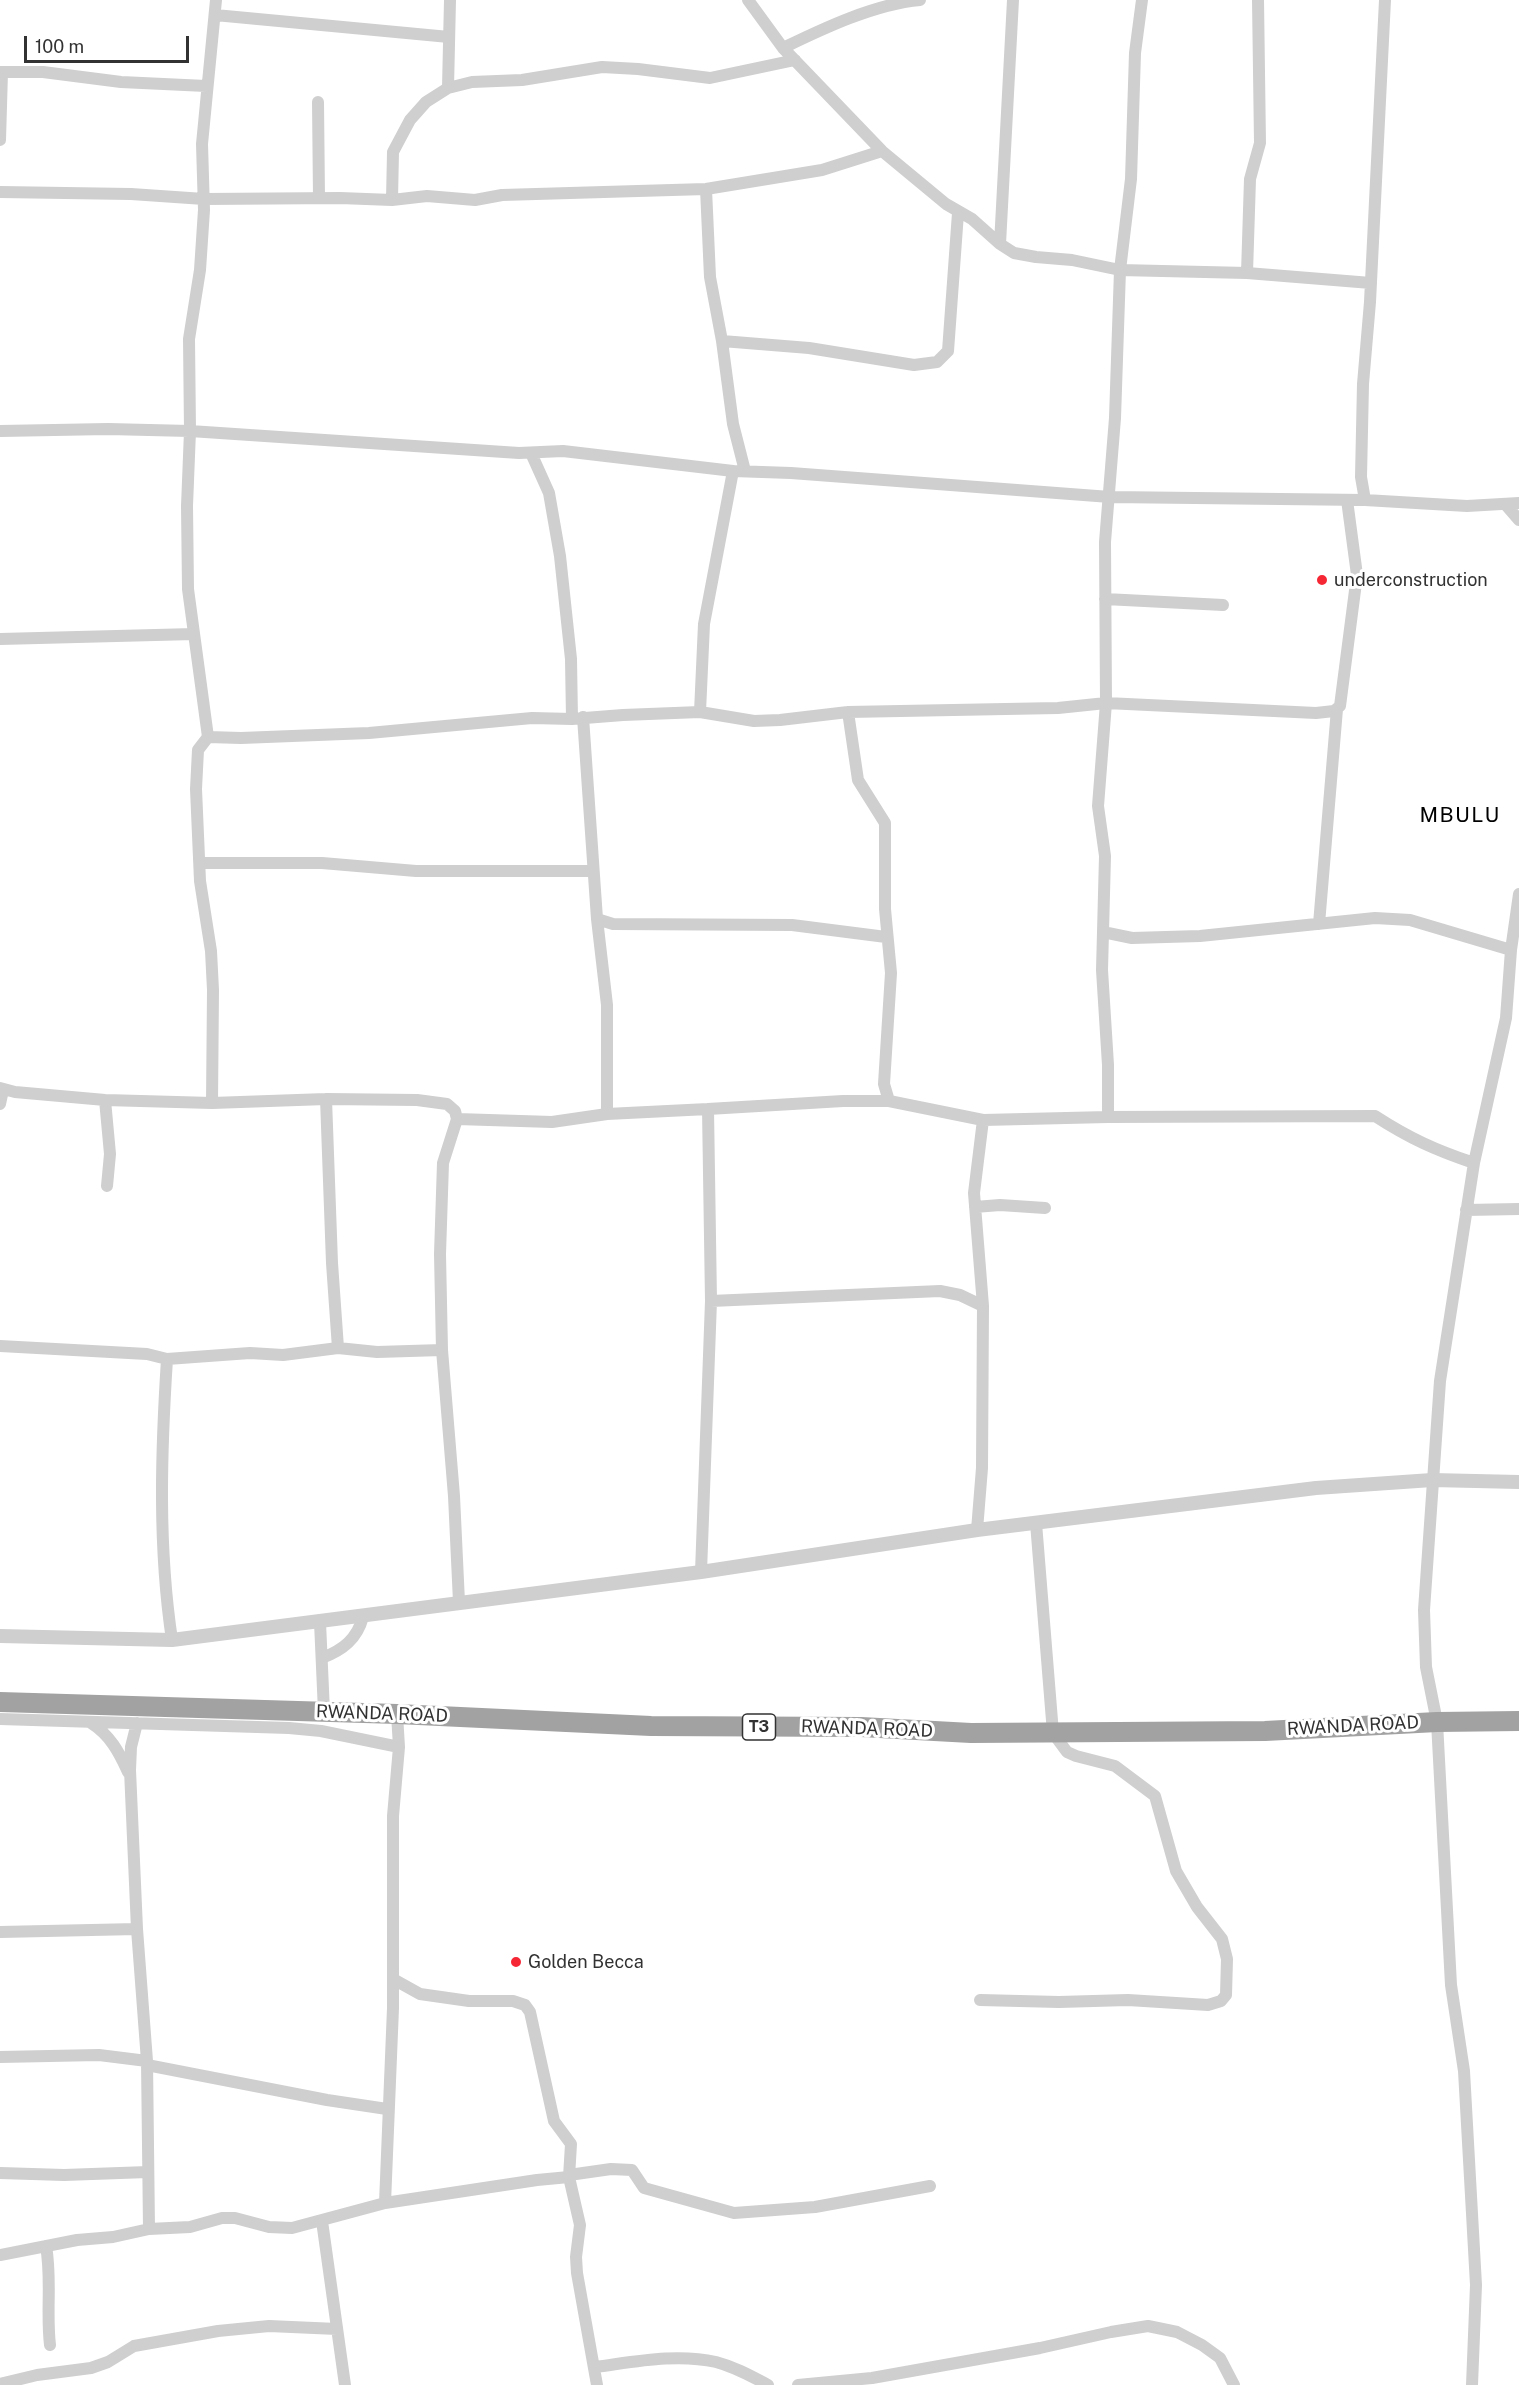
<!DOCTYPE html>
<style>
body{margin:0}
#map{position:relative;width:1519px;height:2385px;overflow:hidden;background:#fff;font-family:"Public Sans",sans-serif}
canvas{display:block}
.scale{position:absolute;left:24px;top:36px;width:165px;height:27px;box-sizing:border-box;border:3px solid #323232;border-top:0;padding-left:8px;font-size:18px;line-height:21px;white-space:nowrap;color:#323232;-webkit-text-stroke:4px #fff;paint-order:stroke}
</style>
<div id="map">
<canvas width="1519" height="2385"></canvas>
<div class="scale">100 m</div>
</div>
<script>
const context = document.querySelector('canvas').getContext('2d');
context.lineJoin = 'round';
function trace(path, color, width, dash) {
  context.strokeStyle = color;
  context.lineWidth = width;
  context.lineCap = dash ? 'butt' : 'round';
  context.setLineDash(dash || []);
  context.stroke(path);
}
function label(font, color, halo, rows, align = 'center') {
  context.font = font + ' "Public Sans",sans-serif';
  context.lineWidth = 6;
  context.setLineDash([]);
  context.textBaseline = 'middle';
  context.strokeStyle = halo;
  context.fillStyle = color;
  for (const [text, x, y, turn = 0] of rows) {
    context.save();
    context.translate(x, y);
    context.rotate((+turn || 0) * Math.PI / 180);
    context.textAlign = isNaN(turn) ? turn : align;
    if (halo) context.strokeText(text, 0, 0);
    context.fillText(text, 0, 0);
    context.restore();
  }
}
trace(new Path2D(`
 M216,0l-14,144 2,66 -4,60 -11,69 1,92 -3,75 1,83 20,148 33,1 128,-5 163,-15 40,1 51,-4 77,-3 54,9 26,-1 68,-8 210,-4 48,-5 210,10 18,-2 6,-5 17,-131 -10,-75
 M748,0l35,48 99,103 64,53 26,15 28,25 14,9 22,4 36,3 48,10 127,3 124,10
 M215,15l234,22
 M783,48c41,-20 92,-44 137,-48
 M0,72h43l78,10 85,4
 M448,88l2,-88
 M318,102l1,96
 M0,140l2,-68
 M706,189l4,88 12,64 11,83 12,47
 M0,192l131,2 73,5 136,-1 52,2 35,-4 48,4 27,-5 204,-6 116,-19 60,-19
 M392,200l1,-48 17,-32 16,-18 22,-14 24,-6 50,-2 80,-13 36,2 72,9 85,-18
 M1000,244l13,-244
 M1247,273l3,-94 10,-36 -2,-143
 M722,341l87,7 105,17 23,-3 11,-11 10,-138
 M0,431l108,-2 82,2 329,22 44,-2 170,20 58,2 319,24 255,3 102,6 52,-3
 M531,453l18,40 11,63 11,103 1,60
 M1365,500l-4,-23 2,-93 7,-82 15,-302
 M1506,505l13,15
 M1105,599l118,6
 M0,639l194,-5
 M700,712l4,-88 29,-153
 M848,712l10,68 27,43v86l6,64 -7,111 5,17 94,19
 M583,717l14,202 10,86v109
 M208,737l-10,13 -2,39 4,92 11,70 2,39 -1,113
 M200,863h122l94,8h177
 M597,919l16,5 179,1 94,12
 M1319,924l18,-215
 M1103,932l29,6 68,-2 175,-18 35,2 101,30
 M0,1088l15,4 90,8 107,3 114,-4 91,1 30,4 8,7 2,8 -14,44 -3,91 2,96 12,146 5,106
 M326,1099l6,164 6,85
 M105,1100l5,54 -3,32
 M0,1104l3,-14
 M708,1109l135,-8h46
 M1108,1117l267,-1c34,22 60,34 99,47
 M457,1119l95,3 55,-8 101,-5 3,192 -10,271
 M975,1207l25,-2 45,3
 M1466,1210l53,-1
 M711,1301l229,-10 20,4 23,11
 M0,1346l147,8 20,5
 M977,1530l5,-62 1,-162 -9,-113 9,-73 125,-3v-52l-6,-95 3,-114 -7,-50 8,-103 -1,-161 10,-124 5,-148 11,-91 4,-126 7,-53
 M320,1622l4,90
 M172,1640c-14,-94 -11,-187 -5,-281l83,-6 33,2 55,-7 39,4 65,-2
 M322,1658c21,-8 35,-19 41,-41
 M0,1719l289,9 32,3 78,16
 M91,1723c19,12 28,29 37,49
 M137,1723l-6,24 -1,23 7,159 10,132 2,168
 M0,1932l137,-3
 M393,1979l27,15 49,7h44l12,4 5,7 24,109 17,23 -2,33 11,48 -4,32 1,16 20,112
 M980,2000l79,2 69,-2 80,5 13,-4 5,-6 1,-36 -5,-20 -25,-32 -21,-36 -21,-75 -40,-30 -39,-10 -9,-4 -14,-19 -17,-210
 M0,2057l99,-2 48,6
 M147,2065l180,35 60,9
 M0,2173l64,2 84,-3
 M569,2175l42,-6 21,1 12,18 90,25 81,-6 115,-21
 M385,2203l8,-195v-192l6,-69 -2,-33
 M322,2221l23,164
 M46,2246c6,33 0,66 4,99
 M0,2255l77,-15 36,-3 36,-8 41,-2 32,-9h13l34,9 23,1 93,-25 152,-23 32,-3
 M595,2367c39,-5 81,-14 121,-5 19,5 35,14 52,23
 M0,2384l37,-9 54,-7 17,-6 26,-16 84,-15 51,-5 68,3
 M798,2385l74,-7 168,-30 71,-16 37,-6 29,6 25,13 18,13 14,27
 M1472,2385l4,-100 -12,-214 -13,-86 -14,-263 -11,-55 -2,-57 16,-229 34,-218 32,-145 5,-68 8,-56`), '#cfcfcf', 12);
trace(new Path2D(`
 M0,1636l172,4 529,-68 276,-42 339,-42 116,-8 87,2`), '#cfcfcf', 14);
trace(new Path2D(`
 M0,1702l397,12 254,12 210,1 110,6 294,-2 172,-9 82,-1`), '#a2a2a2', 20);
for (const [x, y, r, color] of [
 [1322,580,6,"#f62735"],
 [516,1962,6,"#f62735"]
]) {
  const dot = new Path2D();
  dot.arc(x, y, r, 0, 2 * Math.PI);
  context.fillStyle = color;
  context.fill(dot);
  trace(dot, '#fff', 2);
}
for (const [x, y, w] of [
 [759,1727,33]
]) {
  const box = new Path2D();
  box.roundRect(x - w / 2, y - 13, w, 26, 4.5);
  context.fillStyle = '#fff';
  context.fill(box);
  trace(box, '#323232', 1.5);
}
label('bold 16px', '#323232', null, [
 ["T3",759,1727]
]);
label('18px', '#323232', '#fff', [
 ["underconstruction",1334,580],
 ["Golden Becca",528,1962]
], 'left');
label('18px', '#323232', '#fff', [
 ["RWANDA ROAD",382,1714,2],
 ["RWANDA ROAD",1353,1726,-3],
 ["RWANDA ROAD",867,1729,2]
]);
context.letterSpacing = '1.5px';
label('21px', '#000', '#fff', [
 ["MBULU",1460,816]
]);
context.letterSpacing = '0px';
</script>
